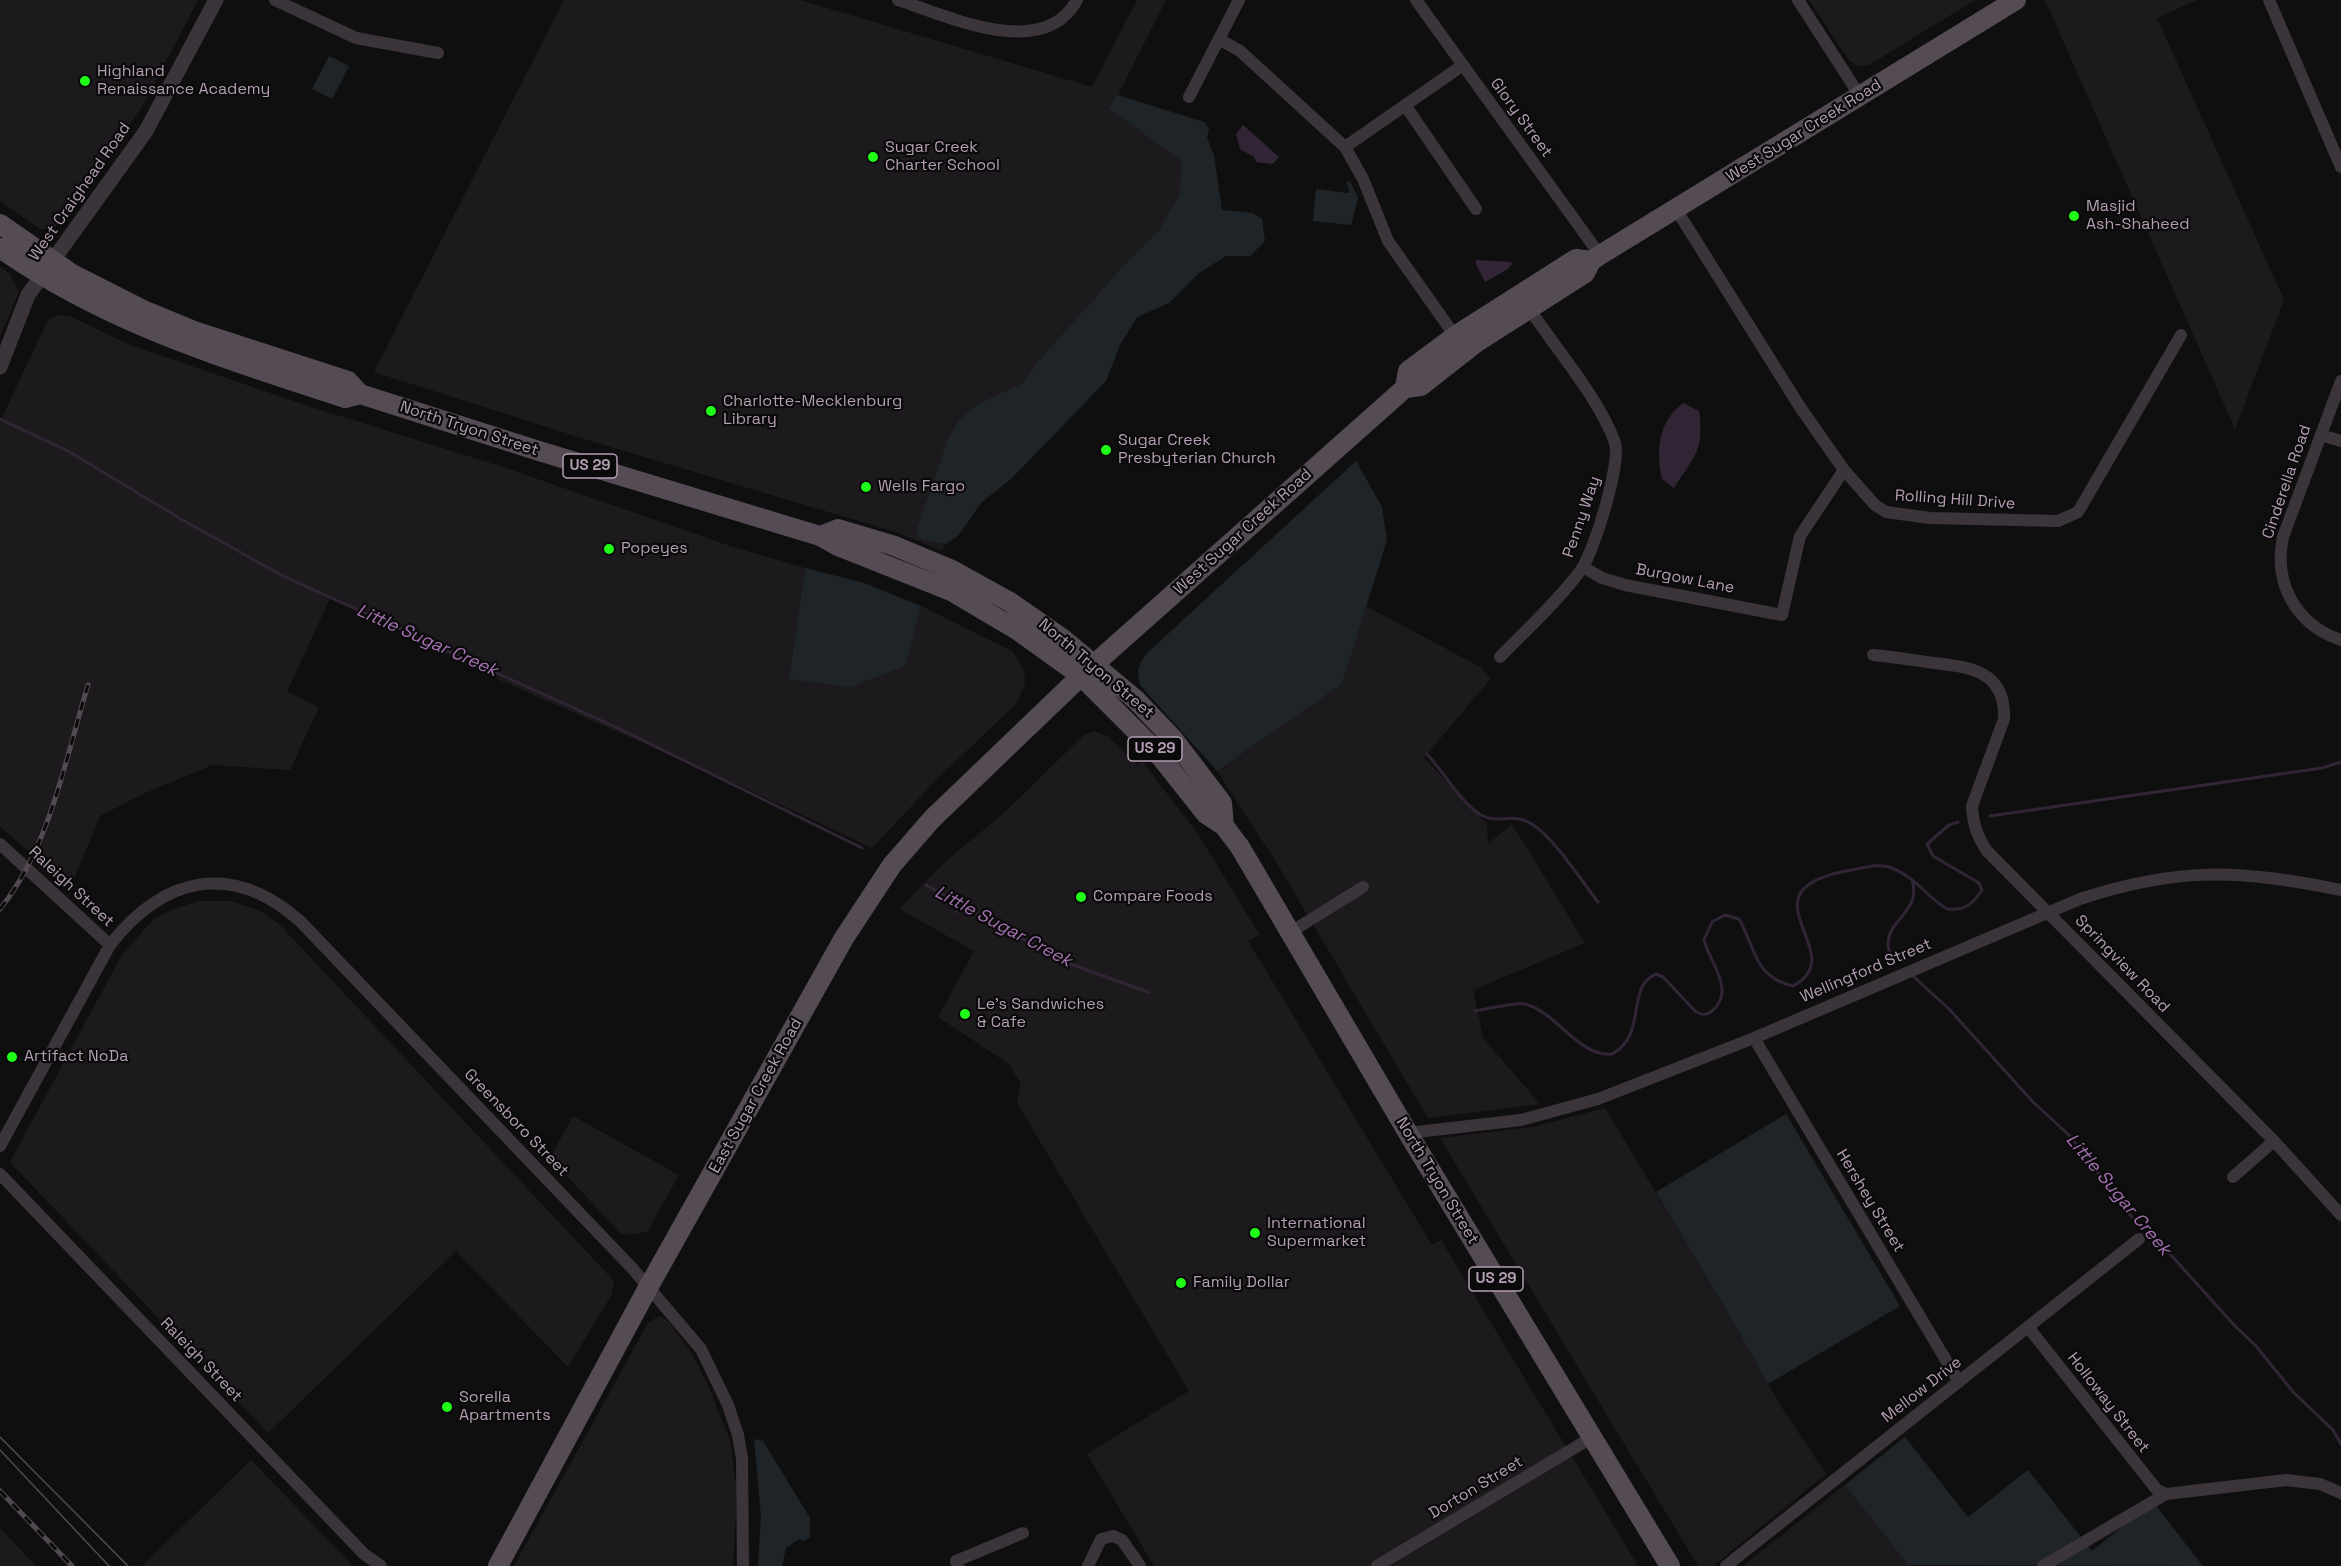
<!DOCTYPE html>
<style>
body{margin:0}
canvas{display:block;background:#100f10}
</style>
<canvas width="2341" height="1566"></canvas>
<script>
const context = document.querySelector('canvas').getContext('2d');
context.lineJoin = 'round';
function fillPath(path, color) {
  context.fillStyle = color;
  context.fill(path, 'evenodd');
}
function trace(path, color, width, dash) {
  context.strokeStyle = color;
  context.lineWidth = width;
  context.lineCap = dash ? 'butt' : 'round';
  context.setLineDash(dash || []);
  context.stroke(path);
}
function label(font, color, halo, rows, align = 'center') {
  context.font = font + ' "Space Grotesk",sans-serif';
  context.lineWidth = 4.5;
  context.setLineDash([]);
  context.textBaseline = 'middle';
  context.strokeStyle = halo;
  context.fillStyle = color;
  for (const [text, x, y, turn = 0] of rows) {
    context.save();
    context.translate(x, y);
    context.rotate((+turn || 0) * Math.PI / 180);
    context.textAlign = isNaN(turn) ? turn : align;
    if (halo) context.strokeText(text, 0, 0);
    context.fillText(text, 0, 0);
    context.restore();
  }
}
fillPath(new Path2D(`
 M0,0h198l-56,107 -80,115 -10,7h-12l-40,-28z
 M564,0h236l292,87 45,-87h29l-48,95 86,27 -1,69 -142,181 -76,39 -43,140 -43,-18 -305,-91 -220,-70z
 M1809,0h166l-106,65 -11,1 -9,-6z
 M2045,0h152l-40,18 127,282 -49,129z
 M0,266l10,8 9,18 -19,44z
 M57,315l13,1 57,28 178,61 198,62 227,79 75,22 -16,111 117,-13 15,-60 91,45 12,20 1,12 -8,20 -80,76 -65,69 -129,-61 -250,-110 -162,-81 -44,96 32,15 -29,63 -78,-5 -69,29 -43,22 -29,70 -71,-59v-405l47,-100z
 M1366,606l114,61 11,11 -67,80 63,66 1,20 24,-20 73,119 -112,47 10,48 57,66 -112,14 -152,-256 -59,-91 125,-87z
 M1094,731l13,5 31,29 4,-4 56,73 61,100 -11,7 184,304 9,-5 197,326h-484l-67,-112 102,-63 -172,-288 4,-19 -12,-20 -71,-47 36,-66 -75,-42 47,-48 58,-48 80,-78z
 M199,901h32l29,10 19,13 335,357 -2,13 -44,73 -112,-116 -188,182 -258,-271 112,-207 30,-34 16,-10z
 M1605,1108l125,208 52,92 44,66 -113,92h-15l-258,-428 93,-11z
 M573,1116l106,59 -32,57 -25,3 -72,-77z
 M659,1316l9,5 24,33 15,29 23,57 7,53 -4,73h-219l134,-243z
 M251,1460l102,106h-211z
 M1845,1485l63,80 7,1h-172z
 M0,1528l36,38h-36z`), '#1d1a1d');
fillPath(new Path2D(`
 M329,56l20,10 -17,33 -20,-10z
 M1117,95l87,27 5,7 -2,9 7,17 8,55 31,3 9,6 3,22 -15,15h-24l-27,17 -30,30 -32,14 -17,28 -14,36 -95,98 -30,24 -23,33 -12,8 -23,-4 -7,-8 32,-93 11,-19 19,-16 46,-21 12,-19 94,-105 28,-27 22,-38 1,-34 -72,-51z
 M1350,181l8,17 -7,27 -38,-4 3,-32 31,4 3,-1 -4,-10z
 M1356,461l26,46 5,33 -45,144 -125,87 -76,-85c-5,-13 -3,-21 5,-32z
 M805,568l59,15 57,23 -15,60 -56,21 -61,-8z
 M1786,1114l114,192 -132,78 -38,-68 -74,-124z
 M1905,1437l63,80 60,-47 64,81 61,-49 50,64 -295,-1 -63,-80z
 M754,1439l9,2 47,77v19l-6,4 -5,-2 -13,9 -4,18h-24l3,-50z`), '#1e2428');
fillPath(new Path2D(`
 M1243,125l36,32 -6,7 -17,-2 -2,-5 -14,-8 -4,-15z
 M1477,260l34,2 1,2 -4,5 -23,13 -10,-20z
 M1683,403l16,8c5,40 -4,44 -25,77l-12,-9c-6,-29 -4,-57 21,-76z`), '#312535');
trace(new Path2D(`
 M0,419l68,32 113,68 100,56 339,154 242,119
 M1427,754c15,16 37,53 56,62 17,8 30,-4 49,8 22,14 49,56 66,78
 M1990,816l332,-48 19,-6
 M926,885l139,77 83,30
 M957,912l1,-10
 M1903,961l-14,-10c-8,-31 34,-36 23,-72
 M1914,977l35,32 84,93 37,34 61,80 31,29 72,80 22,21 38,47 39,37 8,14
 M1475,1011c11,-2 41,-9 50,-7 32,8 53,53 87,50 36,-19 13,-67 44,-80l7,3 32,34c6,4 11,5 17,0 24,-20 -2,-48 -8,-71l8,-18 13,-7 14,4c17,30 15,58 54,67 61,-32 -56,-94 53,-115 15,-2 32,-9 46,-3 23,9 35,29 55,41 18,2 26,-5 35,-19l-3,-7 -46,-27 -6,-12 22,-19 9,-3`), '#312535', 3);
trace(new Path2D(`
 M275,0l81,38 82,15
 M898,0c50,16 145,62 179,0
 M1416,0l184,255
 M1798,0l62,96
 M2269,0l72,167
 M1219,39l21,12 105,96 18,32 25,62 67,95
 M1189,97l50,-97
 M1405,105l71,104
 M1345,147l118,-82
 M1676,209l124,198 44,63 31,35 11,7 44,6 128,3 20,-9 103,-177
 M2341,381l-58,156c-10,46 13,88 58,103
 M2321,435l20,6
 M1583,567l19,11 23,7 157,30 18,-79 44,-66
 M1873,655c20,2 40,5 61,8 36,4 72,8 70,56l-32,87c1,18 5,30 15,45l287,290 67,74
 M1500,657c27,-28 58,-56 81,-87 13,-18 40,-106 34,-127 -15,-44 -60,-95 -86,-135
 M0,844l110,101
 M1289,933l74,-46
 M1754,1038l205,344
 M1408,1133l113,-13 77,-21 156,-61 326,-139c100,-33 160,-29 261,-9
 M0,1146l110,-201c53,-68 121,-85 190,-24l332,347 69,81 27,56 10,30 4,23 1,108
 M0,1174l364,380 17,12
 M2233,1177l41,-36
 M2028,1327l129,163 9,4
 M958,1566l-2,-5 67,-28
 M1088,1566l13,-27 12,-3 9,4 18,26
 M1377,1566l214,-128
 M1726,1566l413,-327
 M2043,1566l123,-72 120,-14 34,4 21,9`), '#3b343a', 12);
trace(new Path2D(`
 M0,367l28,-72 118,-164 70,-131`), '#3b343a', 15);
trace(new Path2D(`
 M0,224l72,50 71,36 51,21 154,50 12,13 179,57 281,85 18,10 113,45 66,39 64,46 75,75 50,63 18,12 16,21 168,286 262,433
 M0,248c109,76 221,109 345,150l15,-4
 M1405,388l3,-17 47,-35 121,-77 15,2
 M820,536l18,-7 54,16 60,25 58,32 53,37 73,61 38,40 48,63 2,23
 M498,1566l151,-280 195,-348 48,-73 40,-46 149,-143 324,-288 16,-2 56,-44 108,-69 6,-12 9,-6 416,-255`), '#554b54', 20);
trace(new Path2D(`
 M0,1437l128,129
 M0,1450l109,116`), '#534952', 1.5);
const rail = new Path2D(`
 M0,909c50,-62 65,-149 88,-224
 M0,1491l72,75`);
trace(rail, '#534952', 5);
trace(rail, '#0b0a0b', 3, [9]);
for (const [x, y, r, color] of [
 [85,81,6,"#1fff18"],
 [873,157,6,"#1fff18"],
 [2074,216,6,"#1fff18"],
 [711,411,6,"#1fff18"],
 [1106,450,6,"#1fff18"],
 [866,487,6,"#1fff18"],
 [609,549,6,"#1fff18"],
 [1081,897,6,"#1fff18"],
 [965,1014,6,"#1fff18"],
 [12,1057,6,"#1fff18"],
 [1255,1233,6,"#1fff18"],
 [1181,1283,6,"#1fff18"],
 [447,1407,6,"#1fff18"]
]) {
  const dot = new Path2D();
  dot.arc(x, y, r, 0, 2 * Math.PI);
  context.fillStyle = color;
  context.fill(dot);
  trace(dot, '#0b0a0b', 2);
}
for (const [x, y, w] of [
 [590,466,54],
 [1155,749,54],
 [1496,1279,54]
]) {
  const box = new Path2D();
  box.roundRect(x - w / 2, y - 12, w, 24, 4.5);
  context.fillStyle = '#0b0a0b';
  context.fill(box);
  trace(box, '#b39eb3', 1.5);
}
label('bold 15px', '#b39eb3', null, [
 ["US 29",590,466],
 ["US 29",1155,749],
 ["US 29",1496,1279]
]);
label('16px', '#b39eb3', '#0b0a0b', [
 ["Highland",97,72],
 ["Renaissance Academy",97,90],
 ["Sugar Creek",885,148],
 ["Charter School",885,166],
 ["Masjid",2086,207],
 ["Ash-Shaheed",2086,225],
 ["Charlotte-Mecklenburg",723,402],
 ["Library",723,420],
 ["Sugar Creek",1118,441],
 ["Presbyterian Church",1118,459],
 ["Wells Fargo",878,487],
 ["Popeyes",621,549],
 ["Compare Foods",1093,897],
 ["Le's Sandwiches",977,1005],
 ["& Cafe",977,1023],
 ["Artifact NoDa",24,1057],
 ["International",1267,1224],
 ["Supermarket",1267,1242],
 ["Family Dollar",1193,1283],
 ["Sorella",459,1398],
 ["Apartments",459,1416]
], 'left');
label('16px', '#b39eb3', '#0b0a0b', [
 ["Glory Street",1521,118,54],
 ["West Sugar Creek Road",1804,131,-32],
 ["West Craighead Road",80,192,-55],
 ["North Tryon Street",469,429,18],
 ["Cinderella Road",2287,482,-71],
 ["Rolling Hill Drive",1955,500,4],
 ["Penny Way",1582,517,-71],
 ["West Sugar Creek Road",1243,532,-42],
 ["Burgow Lane",1685,579,11],
 ["North Tryon Street",1096,669,40],
 ["Raleigh Street",71,887,43],
 ["Springview Road",2122,964,46],
 ["Wellingford Street",1866,971,-23],
 ["East Sugar Creek Road",756,1096,-61],
 ["Greensboro Street",516,1123,46],
 ["North Tryon Street",1437,1181,59],
 ["Hershey Street",1870,1201,59],
 ["Raleigh Street",201,1360,46],
 ["Mellow Drive",1922,1390,-38],
 ["Holloway Street",2108,1403,52],
 ["Dorton Street",1476,1488,-31]
]);
label('italic 18px', '#a471b2', '#0b0a0b', [
 ["Little Sugar Creek",427,641,24],
 ["Little Sugar Creek",1003,927,28],
 ["Little Sugar Creek",2118,1195,50]
]);
</script>
